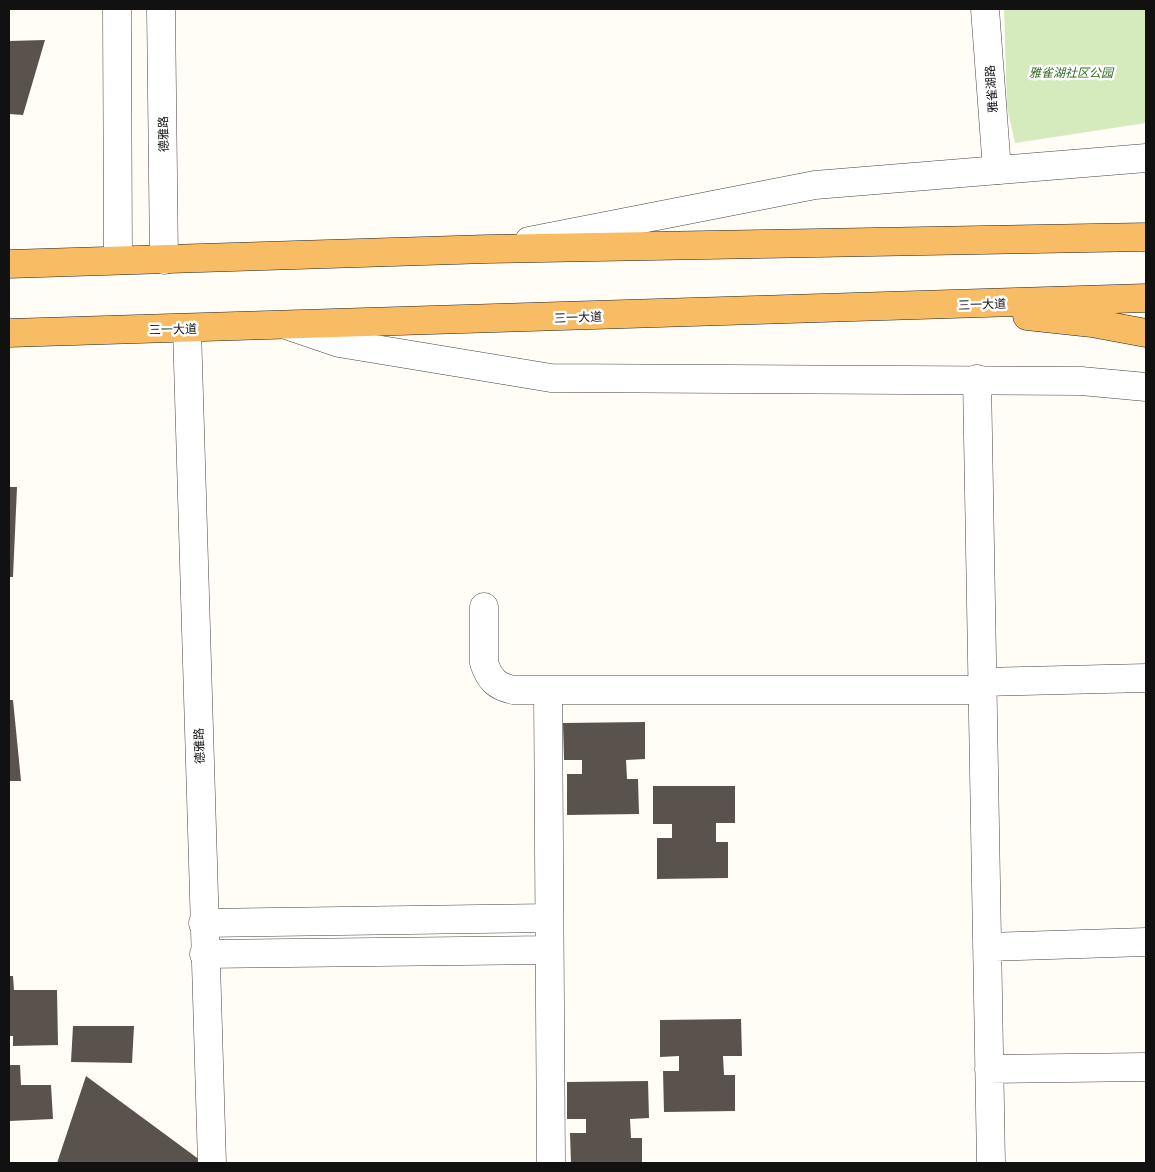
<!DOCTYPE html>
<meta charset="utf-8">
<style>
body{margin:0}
#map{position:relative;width:1155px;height:1172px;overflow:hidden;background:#fffdf5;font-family:Georgia,serif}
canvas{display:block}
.frame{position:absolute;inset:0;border:10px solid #111;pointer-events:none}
</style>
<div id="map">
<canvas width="1155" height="1172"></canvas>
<div class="frame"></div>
</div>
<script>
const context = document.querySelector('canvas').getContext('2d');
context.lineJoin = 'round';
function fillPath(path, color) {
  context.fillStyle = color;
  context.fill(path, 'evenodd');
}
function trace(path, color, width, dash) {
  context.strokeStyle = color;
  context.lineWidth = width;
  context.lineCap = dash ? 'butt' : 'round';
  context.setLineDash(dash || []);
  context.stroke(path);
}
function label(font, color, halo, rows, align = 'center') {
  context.font = font + ' Georgia,"Noto Sans SC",serif';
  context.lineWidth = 5;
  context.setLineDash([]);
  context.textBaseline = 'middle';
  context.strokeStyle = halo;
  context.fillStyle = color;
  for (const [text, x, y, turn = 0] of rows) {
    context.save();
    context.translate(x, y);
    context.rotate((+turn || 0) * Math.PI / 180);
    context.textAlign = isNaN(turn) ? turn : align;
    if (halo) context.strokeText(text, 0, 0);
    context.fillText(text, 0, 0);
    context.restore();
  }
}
fillPath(new Path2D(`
 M1004,9h142v114l-131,20 -8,-36z`), '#d5ebbd');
fillPath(new Path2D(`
 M45,40l-22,75 -14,-1v-73z
 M9,487h8l-4,90h-4z
 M9,700h4l8,81h-12z
 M645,722v37l-19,1 1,19h11l1,35 -72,1v-41h15v-14h-18l-1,-37z
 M653,786h82v37h-19v19h12v36l-71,1v-41h15v-14h-19z
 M9,976h4l1,14h43l1,55 -45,1v-10h-4z
 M741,1019l1,37h-19l1,19h11v36l-71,1 -1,-41h16v-15l-19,1v-37z
 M73,1026h61l-2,37 -61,-1z
 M9,1065h11l1,20h30l2,34 -44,2z
 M86,1076l118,87h-147z
 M648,1081l1,37 -19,1 1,19h11v25h-71l-1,-30h16v-14h-19v-37z`), '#5a524d');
const minor = new Path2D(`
 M985,9l12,161
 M977,379l14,784
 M484,607v56c6,17 12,23 29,27h469
 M982,682l164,-4
 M548,690l3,473
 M203,923l345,-5
 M987,947l159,-5
 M204,954l344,-4
 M989,1069l157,-2`);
const tertiary = new Path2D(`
 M117,9l1,251
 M161,9l3,251
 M529,241l286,-56 331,-27
 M289,326l50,17 212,35 530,3 65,6
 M187,329l25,834`);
const trunk = new Path2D(`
 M9,264l479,-15 658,-12
 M1027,316l65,7 54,10
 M9,333l1137,-35`);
trace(minor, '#444', 29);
trace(tertiary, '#444', 29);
trace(trunk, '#222', 29);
trace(minor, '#fff', 28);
trace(tertiary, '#fff', 28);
trace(trunk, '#f7bc64', 28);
label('italic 12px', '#2f6b1f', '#fff', [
 ["雅雀湖社区公园",1071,72]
]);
label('12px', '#111', '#fff', [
 ["雅雀湖路",991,89,-94],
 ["德雅路",163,134,-91],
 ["三一大道",982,304,-2],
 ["三一大道",578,317,-2],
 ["三一大道",173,329,-1],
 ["德雅路",199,746,-92]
]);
</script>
